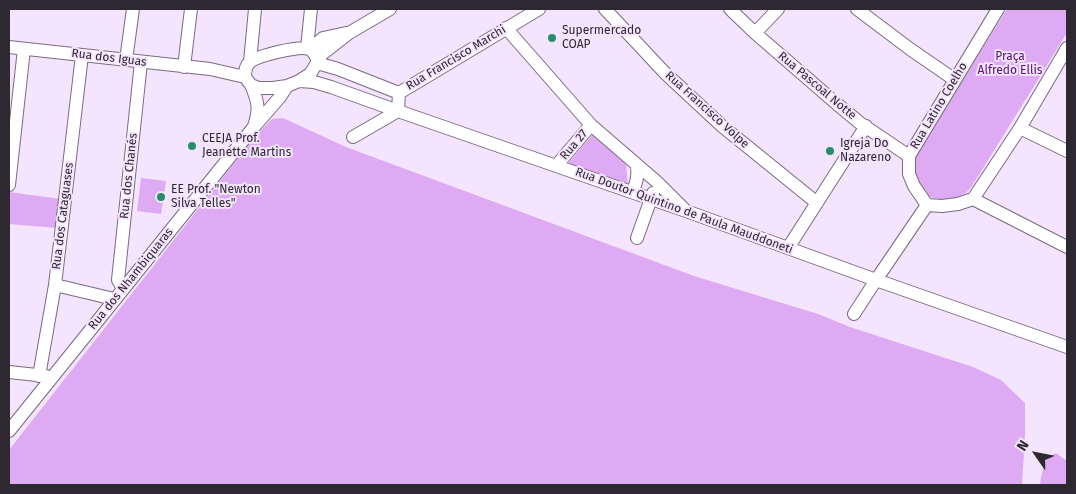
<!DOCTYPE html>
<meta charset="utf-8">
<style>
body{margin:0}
#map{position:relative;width:1076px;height:494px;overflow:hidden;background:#f5e4fd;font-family:"Fira Sans",sans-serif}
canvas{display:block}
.frame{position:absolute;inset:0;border:10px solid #2e2831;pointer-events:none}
.north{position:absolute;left:1011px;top:429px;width:50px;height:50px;-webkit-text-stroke:4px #f5e4fd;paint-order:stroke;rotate:303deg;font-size:14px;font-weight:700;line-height:20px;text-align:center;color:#2e2831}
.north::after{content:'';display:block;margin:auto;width:18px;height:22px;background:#2e2831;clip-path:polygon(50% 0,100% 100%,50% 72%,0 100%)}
</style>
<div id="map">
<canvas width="1076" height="494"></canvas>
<div class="frame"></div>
<div class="north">N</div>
</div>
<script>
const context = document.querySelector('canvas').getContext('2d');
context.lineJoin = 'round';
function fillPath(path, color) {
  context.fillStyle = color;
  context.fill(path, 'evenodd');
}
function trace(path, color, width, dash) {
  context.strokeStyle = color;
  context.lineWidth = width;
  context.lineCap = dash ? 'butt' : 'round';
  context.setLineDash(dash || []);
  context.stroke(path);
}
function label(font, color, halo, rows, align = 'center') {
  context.font = font + ' "Fira Sans",sans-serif';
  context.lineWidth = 4;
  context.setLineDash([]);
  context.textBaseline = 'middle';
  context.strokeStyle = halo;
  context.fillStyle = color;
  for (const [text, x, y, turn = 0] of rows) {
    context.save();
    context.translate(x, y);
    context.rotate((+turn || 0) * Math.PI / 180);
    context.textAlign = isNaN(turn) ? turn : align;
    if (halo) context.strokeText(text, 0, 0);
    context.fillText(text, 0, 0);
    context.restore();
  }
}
fillPath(new Path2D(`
 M1007,9h60v24l-95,153 -6,7 -8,4 -12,4 -19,-5 -8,-6 -6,-22 3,-12z
 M283,118l63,29 348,129 124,38 32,13 123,40 28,13 24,23v32l-3,50h-1013v-35l248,-316 15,-15z
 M594,133l32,31 2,22 -61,-21z
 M141,178l25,3 -5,33 -24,-3z
 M9,192l52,7 -4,29 -48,-4z
 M1056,453l11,8v24h-27l1,-8 5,-18z`), '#deaaf4');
const minor = new Path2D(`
 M605,9l60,64 57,53 95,77
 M730,9l25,24 82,71 23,19 49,33
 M857,9l53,40 45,31
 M998,9l-89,147v18l5,12 13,19 15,1 16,-2 15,-5 47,-71 47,-80
 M506,28l85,97 66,57 27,27
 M755,33l23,-24
 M9,47l201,22 35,8 6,8 8,3h14l14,-2 12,-5 11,-7 7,-11v-5c-2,-3 -5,-8 -8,-9 -9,-4 -52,7 -59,13 -5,4 -5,10 -5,15
 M307,48l4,-39
 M310,49l13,-11 23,-5
 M317,58l32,-25 41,-24
 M126,60l7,-51
 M250,62l5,-53
 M317,63l21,6 61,24
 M184,67l7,-58
 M299,81l15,1 17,5 67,24 288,100 190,69 191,67
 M251,85c7,16 9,24 3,41
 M398,111l1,-18 140,-84
 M1020,128l47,23
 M353,137l45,-26
 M556,166l35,-41
 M9,185l15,-136
 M632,192c5,-9 6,-16 5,-27
 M973,199l94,48
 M637,238l16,-45
 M788,248l78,-122
 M55,285l59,14
 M123,288l-5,-8 23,-218
 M854,314l22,-34 51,-75
 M9,372l37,4
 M39,376l16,-91 27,-230
 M9,431l244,-303 27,-31 7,-11`);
trace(minor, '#7a6a80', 14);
trace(minor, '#fff', 12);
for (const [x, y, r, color] of [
 [552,38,5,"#268e6a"],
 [192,146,5,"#268e6a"],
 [830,151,5,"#268e6a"],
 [161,197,5,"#268e6a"]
]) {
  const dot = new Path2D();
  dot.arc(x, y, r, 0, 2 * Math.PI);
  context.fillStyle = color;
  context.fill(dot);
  trace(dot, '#f5e4fd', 2);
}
label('12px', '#2e2831', '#f5e4fd', [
 ["Supermercado",562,31],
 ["COAP",562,45],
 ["CEEJA Prof.",202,139],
 ["Jeanette Martins",202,153],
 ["Igreja Do",840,144],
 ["Nazareno",840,158],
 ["EE Prof. \"Newton",171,190],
 ["Silva Telles\"",171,204]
], 'left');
label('12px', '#55116b', '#f5e4fd', [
 ["Praça",1010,57],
 ["Alfredo Ellis",1010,71]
]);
label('12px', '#2e2831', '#f5e4fd', [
 ["Rua dos Iguas",109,58,7],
 ["Rua Francisco Marchi",456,58,-31],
 ["Rua Pascoal Notte",817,86,40],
 ["Rua Latino Coelho",939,106,-59],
 ["Rua Francisco Volpe",707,110,42],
 ["Rua 27",574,145,-50],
 ["Rua dos Chanés",129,176,-84],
 ["Rua Doutor Quintino de Paula Mauddoneti",684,211,20],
 ["Rua dos Cataguases",63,216,-83],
 ["Rua dos Nhambiquaras",131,279,-51]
]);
</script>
